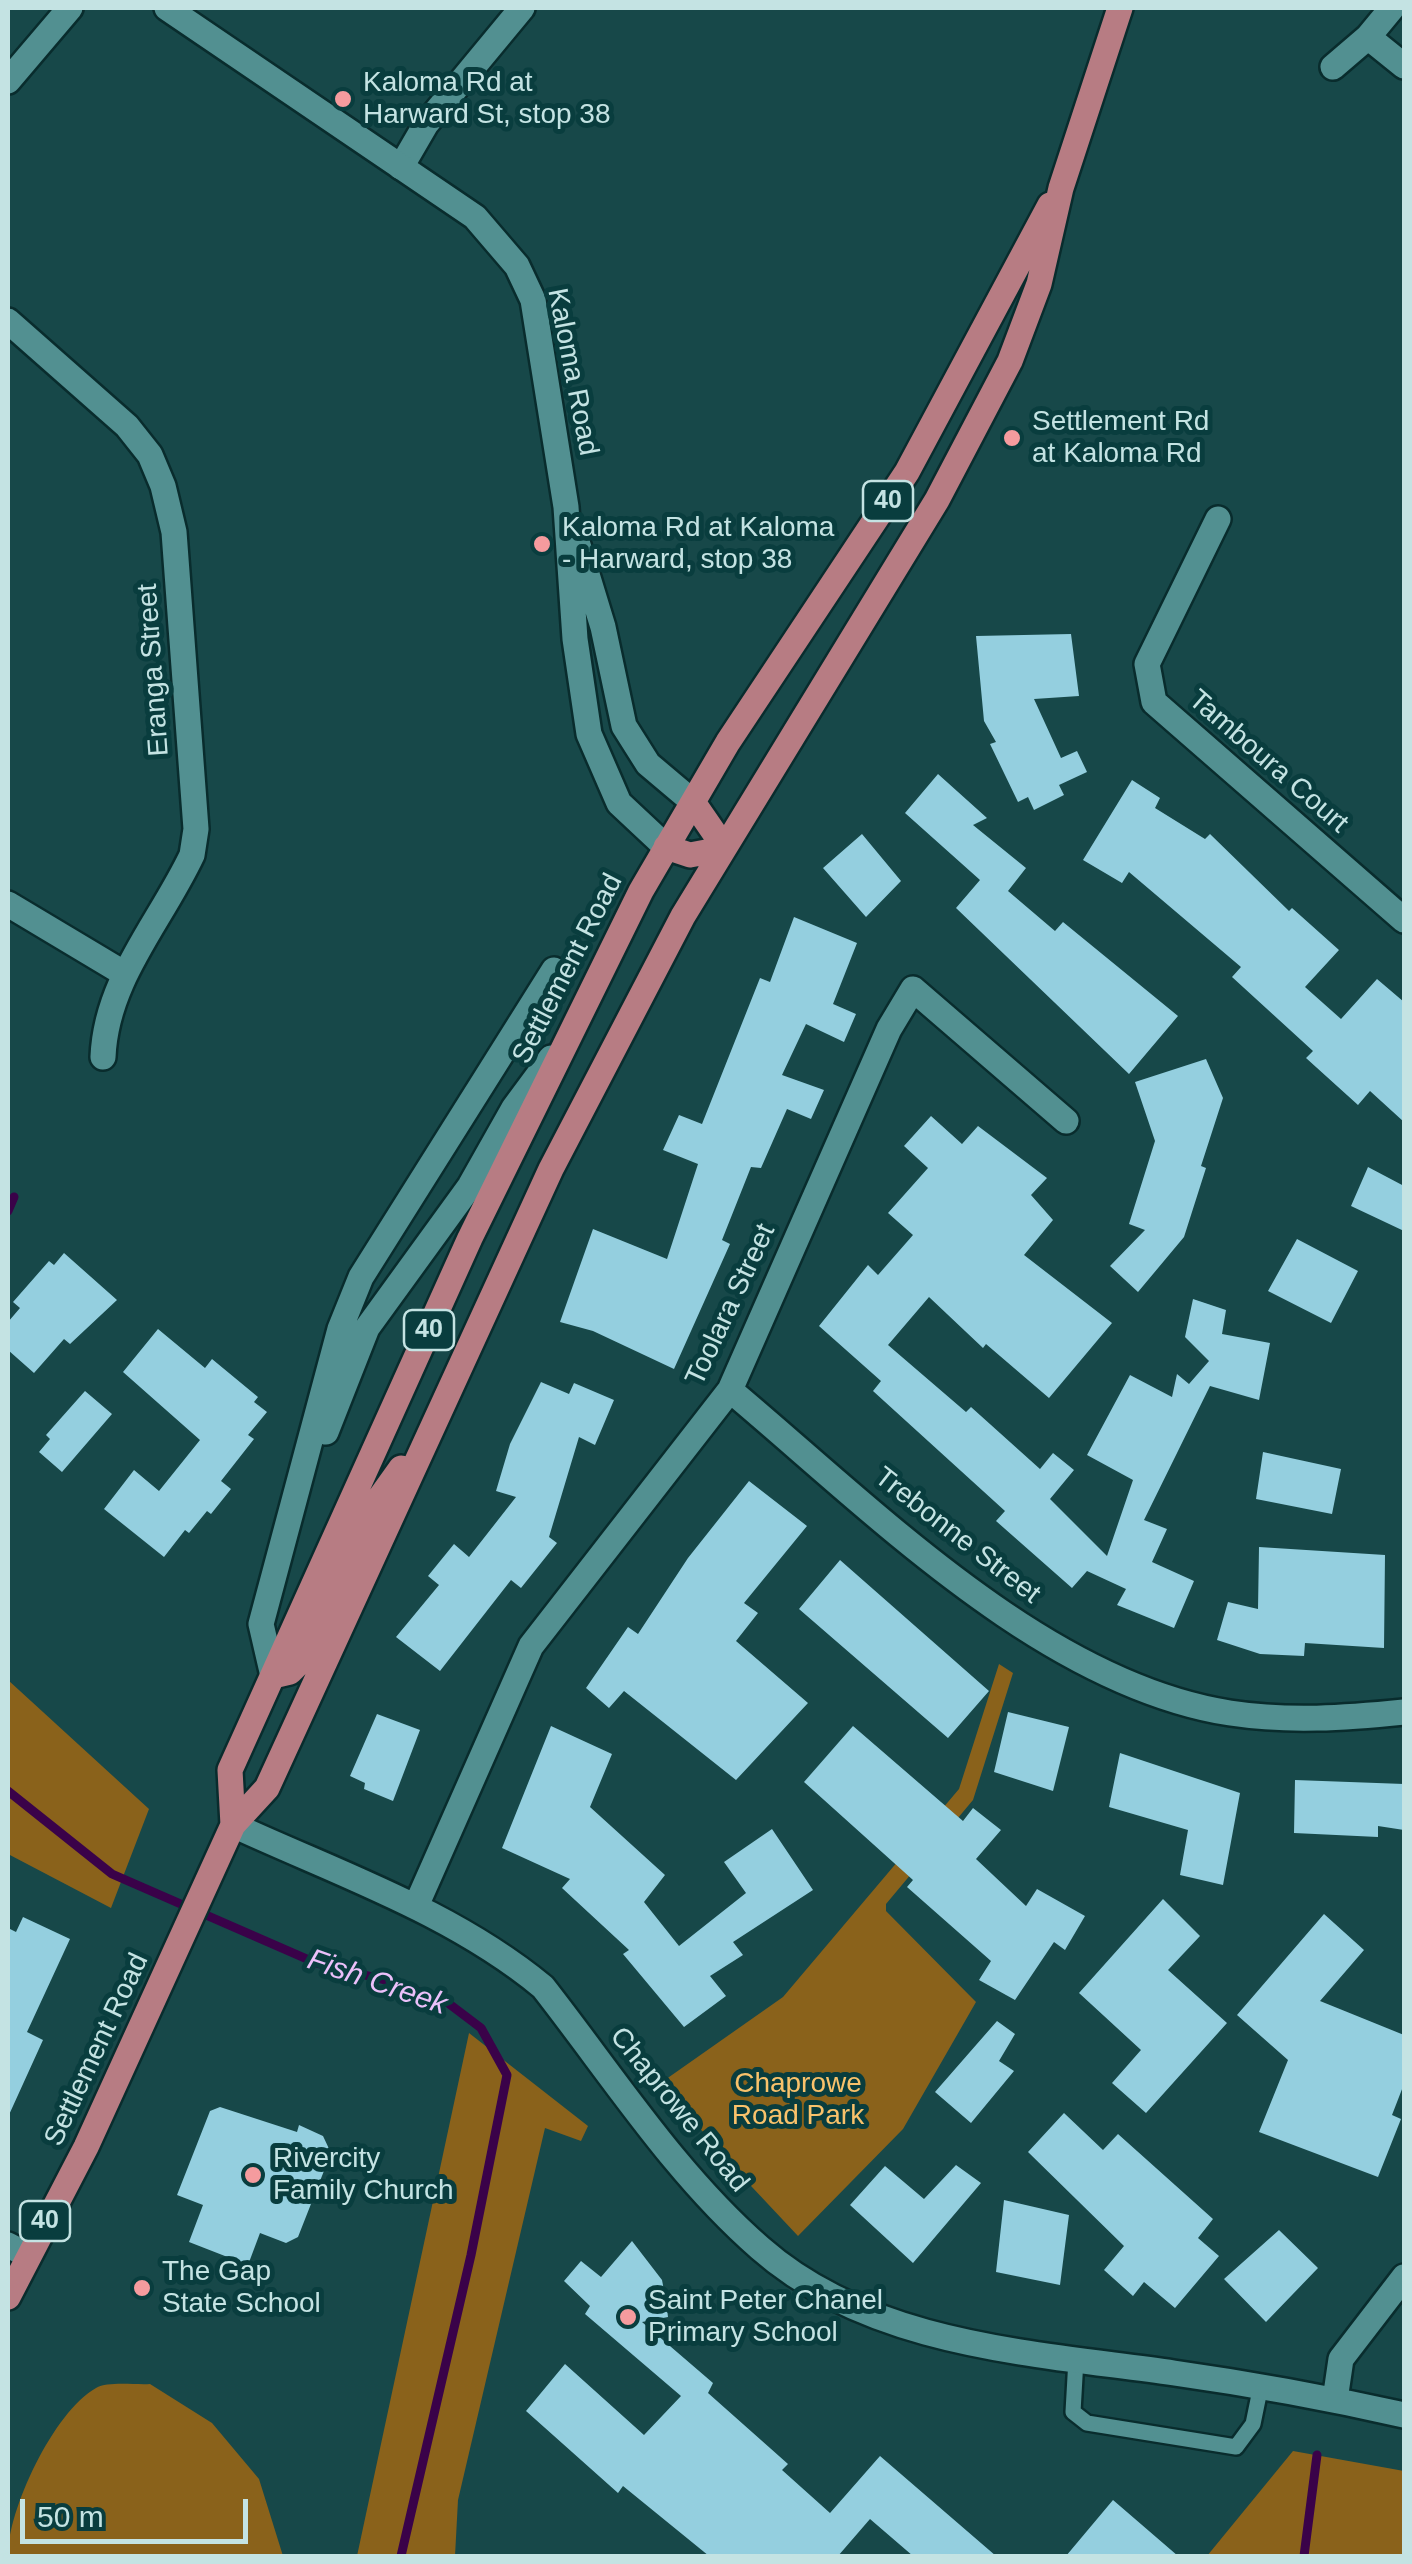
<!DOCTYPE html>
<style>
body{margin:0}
#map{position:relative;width:1412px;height:2564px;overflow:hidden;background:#174849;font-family:Helvetica,sans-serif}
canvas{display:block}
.frame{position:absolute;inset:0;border:10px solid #c4e3e3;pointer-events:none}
.scale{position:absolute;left:20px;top:2499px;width:228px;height:45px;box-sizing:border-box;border:5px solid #c4e3e3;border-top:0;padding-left:12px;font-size:30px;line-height:35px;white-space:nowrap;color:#c4e3e3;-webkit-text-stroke:8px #093d3e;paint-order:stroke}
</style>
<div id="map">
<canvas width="1412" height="2564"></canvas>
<div class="frame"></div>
<div class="scale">50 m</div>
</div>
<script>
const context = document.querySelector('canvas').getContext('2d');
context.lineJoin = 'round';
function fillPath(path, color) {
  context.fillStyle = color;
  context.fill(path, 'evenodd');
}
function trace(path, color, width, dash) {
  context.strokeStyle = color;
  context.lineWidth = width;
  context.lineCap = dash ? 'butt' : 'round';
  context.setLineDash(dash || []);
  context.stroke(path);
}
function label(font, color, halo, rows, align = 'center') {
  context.font = font + ' Helvetica,sans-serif';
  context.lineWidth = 10;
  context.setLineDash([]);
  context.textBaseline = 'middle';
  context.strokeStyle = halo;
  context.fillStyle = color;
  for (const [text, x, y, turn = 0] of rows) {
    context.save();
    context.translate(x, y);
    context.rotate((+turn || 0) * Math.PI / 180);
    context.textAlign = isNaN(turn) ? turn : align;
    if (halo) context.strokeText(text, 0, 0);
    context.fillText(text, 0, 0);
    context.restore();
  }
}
fillPath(new Path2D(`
 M999,1664l14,9 -40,127 -87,104v7l90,91 -73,127 -105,107 -77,-82 -59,-72 121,-85 176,-208z
 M8,1680l141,129 -38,99 -103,-54z
 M469,2033l119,93 -7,15 -36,-13 -87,372 -3,56h-98z
 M150,2384l62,39 47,56 24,77h-275c-1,-45 46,-145 88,-168 12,-7 39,-3 54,-4z
 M1293,2451l111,20 -1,85h-196z`), '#8a621b');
trace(new Path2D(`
 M8,1211l6,-14
 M8,1791l104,83 204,89 77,19 55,21 33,25 26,47 -36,180 -70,301
 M1304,2556l13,-101`), '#3a0249', 9);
fillPath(new Path2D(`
 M1071,634l8,62 -45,3 27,59 16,-7 10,21 -28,13 5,10 -30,15 -6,-13 -10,5 -28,-58 6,-2 -12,-21 -8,-85z
 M938,774l49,44 -14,7 53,43 -18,23 47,40 8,-9 115,94 -49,58 -173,-166 24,-28 -75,-67z
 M1132,780l28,18 -5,10 50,31 5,-5 79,77 3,-3 47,42 -34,37 36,32 36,-40 27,23v120l-34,-31 -12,14 -52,-47 7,-7 -81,-74 9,-10 -112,-95 -7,11 -39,-23z
 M862,834l39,47 -35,36 -43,-49z
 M794,917l63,26 -24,61 23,10 -12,28 -38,-18 -24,51 42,15 -13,29 -24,-10 -26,59 -10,-1 -29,73 8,4 -56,125 -81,-38 -33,-9 33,-93 74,30 31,-95 -35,-14 16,-35 23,9 58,-146 10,4z
 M1206,1059l17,39 -22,68 5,2 -22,69 -46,55 -28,-26 35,-36 -16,-6 26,-83 -20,-59z
 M931,1116l31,28 16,-18 69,52 -16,17 22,25 -29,35 88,68 -63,75 -63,-54 -3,4 -54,-51 -41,48 78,67 5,-5 69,62 13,-16 21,17 -24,29 57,57 26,-76 -46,-25 43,-80 42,22 5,-23 12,10 20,-23 -24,-24 8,-38 33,11 -4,24 48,9 -11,57 -49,-14 -66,134 23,9 -15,33 42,19 -20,47 -57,-23 9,-16 -39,-18 -15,17 -76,-67 9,-10 -132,-120 8,-10 -62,-55 49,-61 10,10 35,-40 -25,-22 40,-45 -24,-22z
 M1368,1167l36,19v45l-53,-25z
 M1297,1239l61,32 -27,52 -63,-32z
 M64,1253l53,47 -47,44 -6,-5 -30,34 -26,-23v-28l12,-14 -7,-6 36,-41 5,4z
 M158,1329l47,39 7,-9 46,38 -4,5 13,10 -19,23 6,4 -33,42 10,8 -20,25 -4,-3 -18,22 -4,-3 -21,27 -60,-48 30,-39 25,21 41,-51 -77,-68z
 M541,1382l28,12 5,-11 40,17 -19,45 -16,-8 -30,100 8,6 -36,45 -10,-8 -71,91 -44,-34 43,-52 -11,-9 26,-32 15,13 47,-60 -20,-6 14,-47z
 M85,1391l27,23 -50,58 -23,-20 11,-13 -4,-4z
 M1263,1452l78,17 -9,45 -76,-15z
 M749,1481l58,45 -63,77 14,10 -22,28 72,62 -72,77 -112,-89 -15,17 -23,-20 42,-61 10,7 50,-76z
 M1259,1547l126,8 -1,93 -79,-5 -1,13 -44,-2 -43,-14 11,-38 30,7z
 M840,1560l149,131 -41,47 -149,-129z
 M1008,1712l61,15 -16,64 -59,-19z
 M377,1714l43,16 -27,71 -29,-12 1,-6 -15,-7z
 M551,1726l61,28 -22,53 75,68 -21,27 35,44 67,-53 -22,-31 48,-33 41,61 -80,52 10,13 -33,21 16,20 -42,31 -61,-73 6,-4 -67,-62 8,-9 -68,-31z
 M853,1726l110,95 10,-13 28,22 -25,29 50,47 11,-17 48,27 -20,34 -11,-8 -39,58 -36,-20 12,-19 -84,-74 6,-7 -109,-98z
 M1120,1753l120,40 -17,92 -43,-10 8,-45 -79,-23z
 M1295,1780l109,4v46l-26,-4v11l-84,-4z
 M1163,1899l37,37 -32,34 59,53 -81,90 -34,-30 29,-33 -62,-57z
 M1324,1914l40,36 -44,51 84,34v49l-12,31 9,4 -23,58 -119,-45 29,-72 -51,-45z
 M23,1917l47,22 -43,93 16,8 -35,77v-189l8,4z
 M997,2021l18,13 -16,27 15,10 -43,52 -36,-31z
 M220,2107l77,25 2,-7 24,11 8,17 -33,84 -12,6 -26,-10 -12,32 -59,-23 14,-37 -26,-10 33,-84z
 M1064,2113l39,37 15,-16 95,85 -15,19 21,18 -44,52 -31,-26 -11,14 -29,-26 20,-24 -96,-94z
 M956,2165l25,18 -68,80 -63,-58 35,-39 39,33z
 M1004,2200l65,15 -9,70 -64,-13z
 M1279,2230l39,38 -52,54 -42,-43z
 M632,2241l30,39 4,21 2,16 -26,5 71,61 -5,10 80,71 -6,6 48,43 50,-57 116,100h-83l-43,-37 -32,37h-129l-86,-70 -5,7 -92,-82 39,-47 79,71 37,-39 -96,-82 5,-8 -26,-25 17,-20 20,16z
 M1113,2500l65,56h-112z`), '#94cfdf');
const lane = new Path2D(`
 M1076,2359l-3,53 14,11 149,24 17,-23 8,-39`);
const street = new Path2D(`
 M1368,37l36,29
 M1333,67l35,-30 24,-29
 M8,81l62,-73
 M401,167l25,-43 96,-116
 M8,321l119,105 23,29 13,31 11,46 22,297 -4,26c-32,68 -86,125 -89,202
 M1218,519l-71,145 7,38 250,218
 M8,904l117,70
 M730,1390c140,117 313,294 500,323 59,9 115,5 174,-1
 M326,1432l41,-104 103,-142 44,-78 37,-50
 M273,1676l-12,-52 79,-295 21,-52 193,-307
 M233,1825c106,49 219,87 310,162 69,88 132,187 217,261 111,98 275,105 414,125 78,11 154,25 230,42
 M416,1906l115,-260 199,-256 159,-361 24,-40 153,132
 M8,2245l19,10
 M1335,2400l6,-41 63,-82`);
const secondary = new Path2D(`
 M167,8l308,209 42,49 16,34 33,207 9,132 14,95 30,69 47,44
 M578,545l25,82 21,99 24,38 45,38`);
const primary = new Path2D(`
 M693,802l31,45
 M666,847l24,8 32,-6
 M273,1676l17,-4 16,-16 65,-146 30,-42
 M233,1825l-3,-55 240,-532 171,-347 87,-149 179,-270 143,-267
 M8,2297l78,-150 147,-322 34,-37 284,-619 132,-253 254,-416 73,-139 29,-77 22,-96 59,-180`);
trace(lane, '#092c2d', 20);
trace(street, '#092c2d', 30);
trace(secondary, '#092c2d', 30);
trace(primary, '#092c2d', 30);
trace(lane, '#529091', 15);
trace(street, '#529091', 25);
trace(secondary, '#529091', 25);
trace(primary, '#b77c83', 25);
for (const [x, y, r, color] of [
 [343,99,10,"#f59b9e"],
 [1012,438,10,"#f59b9e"],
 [542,544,10,"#f59b9e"],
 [253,2175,10,"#f59b9e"],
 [142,2288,10,"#f59b9e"],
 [628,2317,10,"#f59b9e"]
]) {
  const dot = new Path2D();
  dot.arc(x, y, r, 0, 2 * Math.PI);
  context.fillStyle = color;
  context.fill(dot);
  trace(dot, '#093d3e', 4);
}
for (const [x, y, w] of [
 [888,501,50],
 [429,1330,50],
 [45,2221,50]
]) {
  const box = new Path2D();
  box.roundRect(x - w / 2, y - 20, w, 40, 8);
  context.fillStyle = '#093d3e';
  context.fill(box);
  trace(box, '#c4e3e3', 2.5);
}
label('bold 25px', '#c4e3e3', null, [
 ["40",888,501],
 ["40",429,1330],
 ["40",45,2221]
]);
label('28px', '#c4e3e3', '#093d3e', [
 ["Kaloma Rd at",363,83],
 ["Harward St, stop 38",363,115],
 ["Settlement Rd",1032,422],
 ["at Kaloma Rd",1032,454],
 ["Kaloma Rd at Kaloma",562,528],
 ["- Harward, stop 38",562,560],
 ["Rivercity",273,2159],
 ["Family Church",273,2191],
 ["The Gap",162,2272],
 ["State School",162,2304],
 ["Saint Peter Chanel",648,2301],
 ["Primary School",648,2333]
], 'left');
label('28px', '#c4e3e3', '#093d3e', [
 ["Kaloma Road",572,372,79],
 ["Eranga Street",154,670,-94],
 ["Tamboura Court",1268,762,41],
 ["Settlement Road",568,969,-63],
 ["Toolara Street",731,1305,-65],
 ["Trebonne Street",957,1536,38],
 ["Settlement Road",97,2050,-65],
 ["Chaprowe Road",679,2110,51]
]);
label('28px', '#f9c26b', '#093d3e', [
 ["Chaprowe",798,2084],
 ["Road Park",798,2116]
]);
label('italic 30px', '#ebc0fa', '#093d3e', [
 ["Fish Creek",377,1983,19]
]);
</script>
